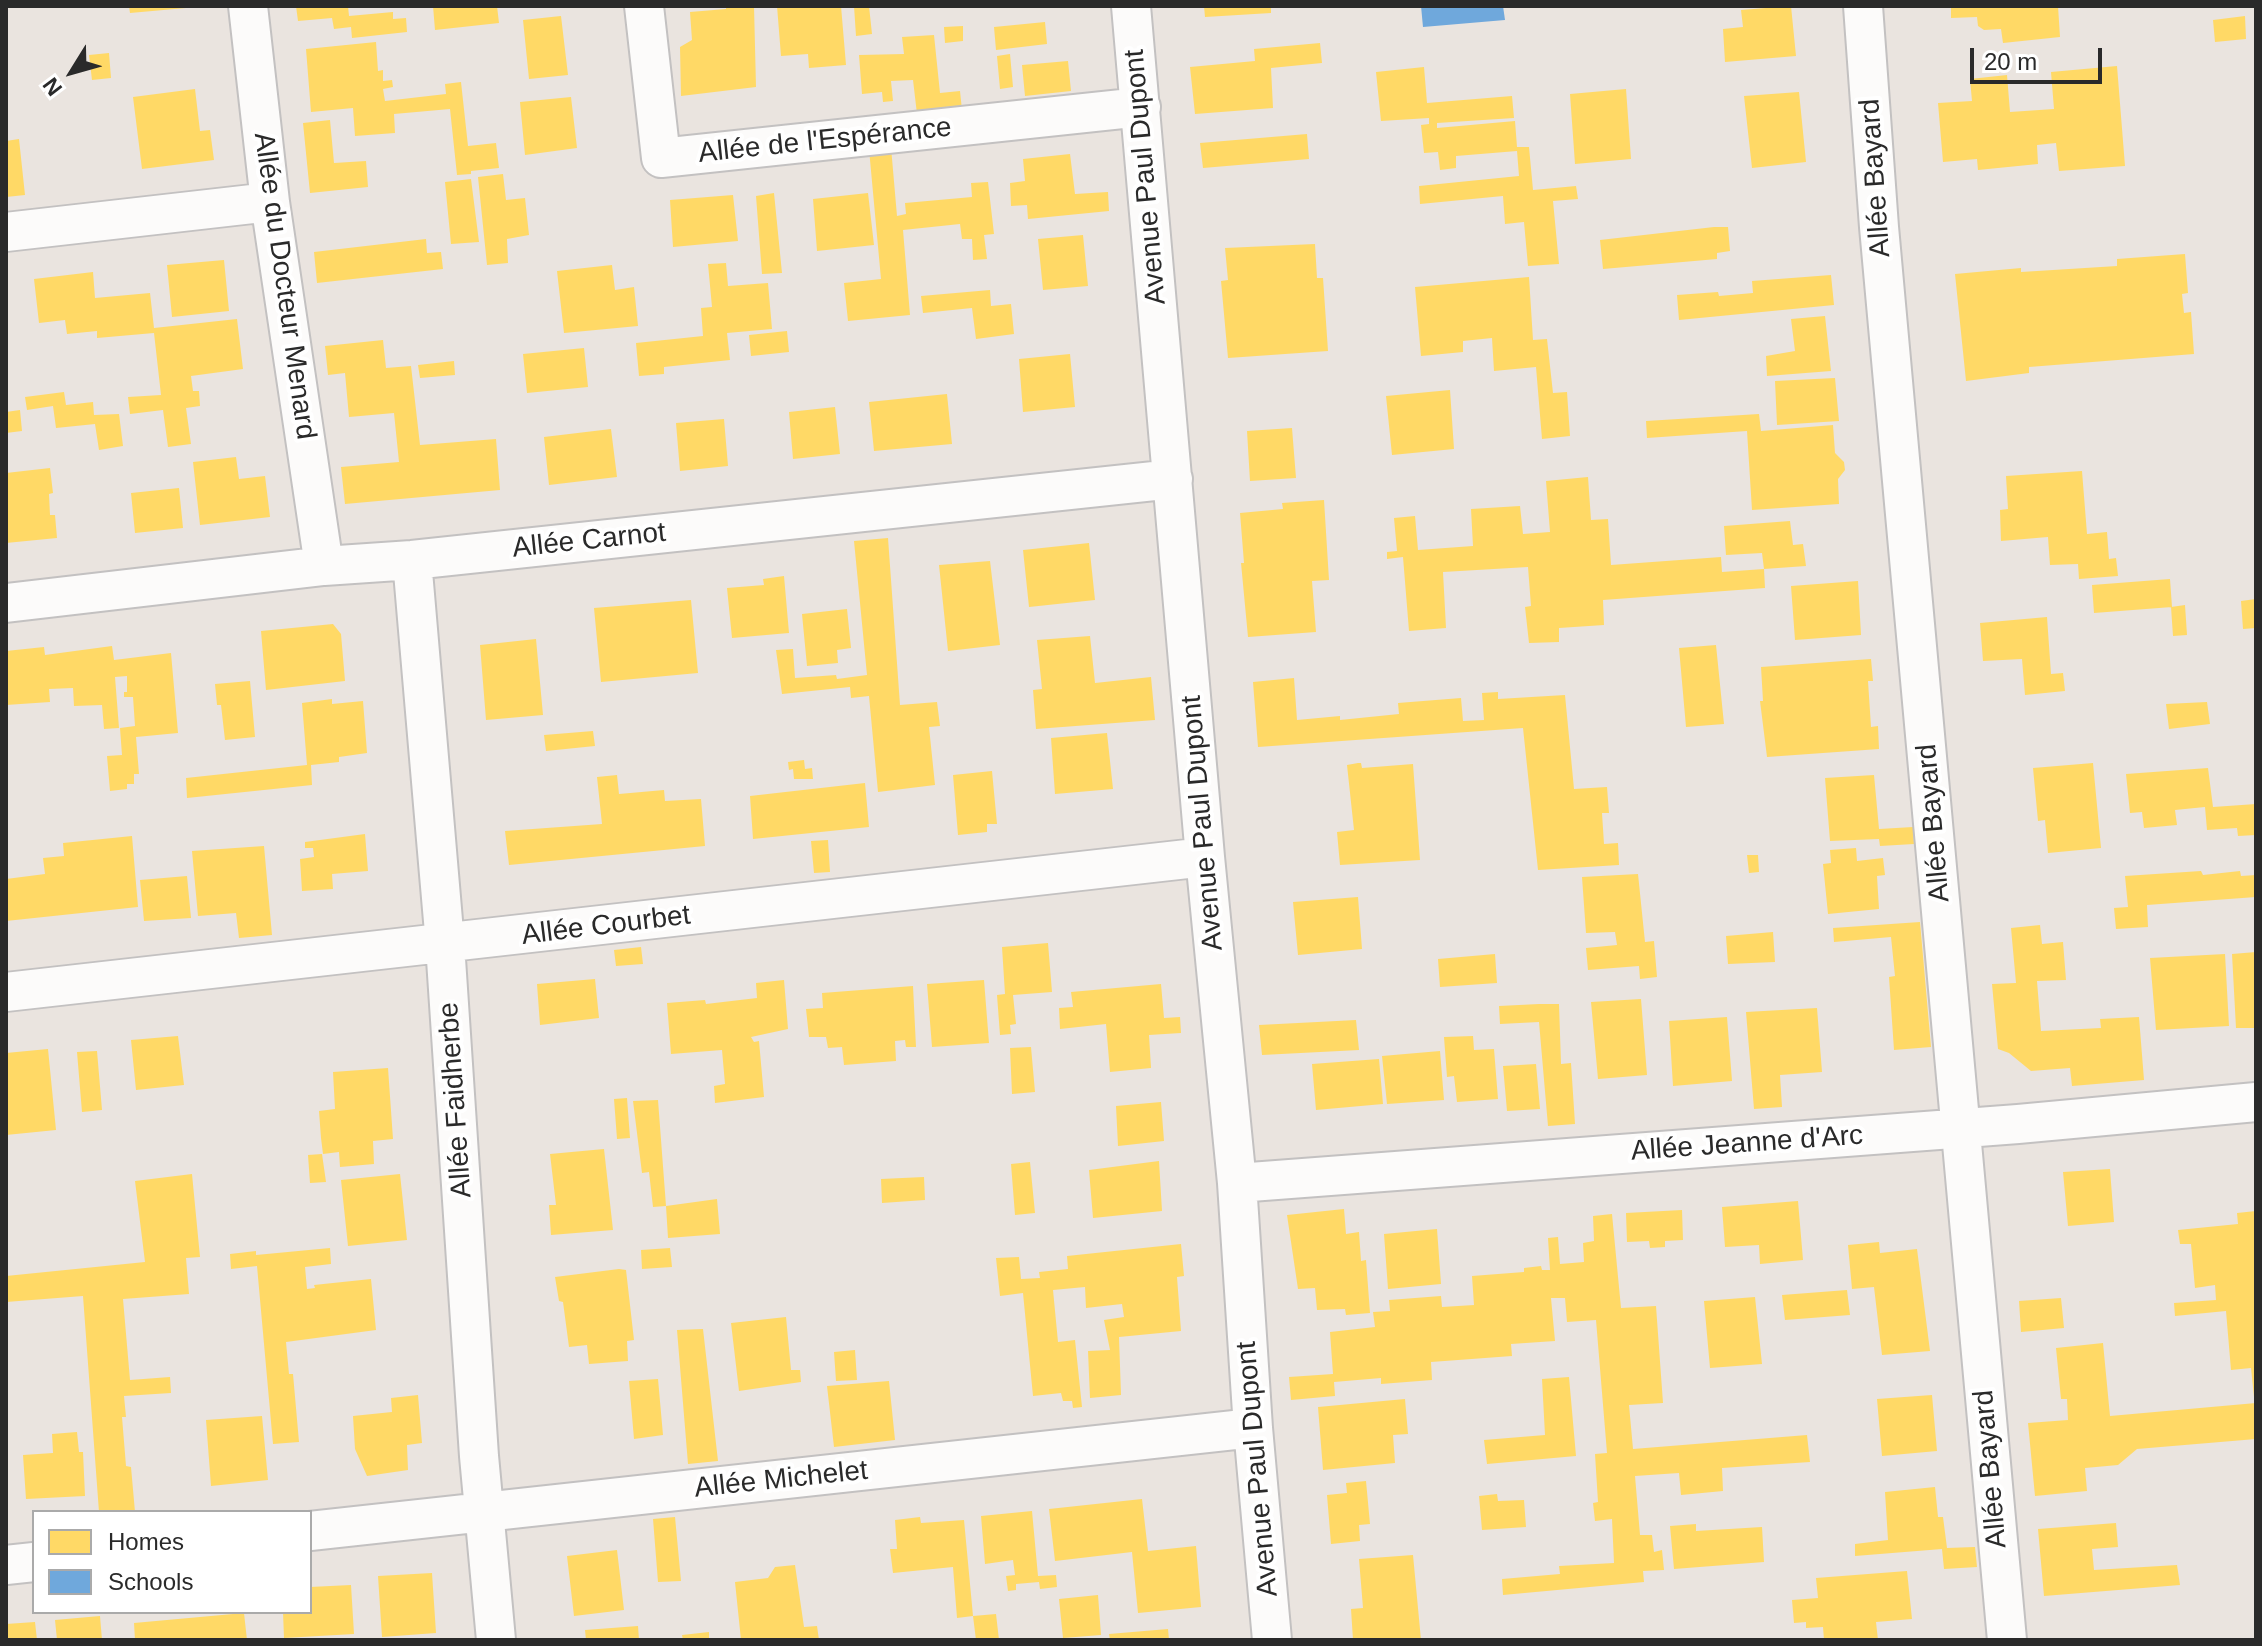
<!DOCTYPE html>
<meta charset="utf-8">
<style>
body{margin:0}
#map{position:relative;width:2262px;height:1646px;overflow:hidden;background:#eae4df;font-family:Helvetica,sans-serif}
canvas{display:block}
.frame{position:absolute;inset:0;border:8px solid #2a2a2a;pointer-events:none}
.legend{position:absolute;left:32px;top:1510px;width:280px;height:104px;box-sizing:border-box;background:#fff;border:2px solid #aaa;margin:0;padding:10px 14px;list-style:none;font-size:24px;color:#2a2a2a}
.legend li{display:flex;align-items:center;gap:16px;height:40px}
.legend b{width:40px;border:2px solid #aaa}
.north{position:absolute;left:32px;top:32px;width:80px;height:80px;-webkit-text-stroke:6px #fff;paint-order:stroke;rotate:233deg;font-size:22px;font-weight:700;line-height:32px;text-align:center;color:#2a2a2a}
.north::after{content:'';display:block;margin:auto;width:28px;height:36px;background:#2a2a2a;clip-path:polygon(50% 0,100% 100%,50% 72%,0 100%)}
.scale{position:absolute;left:1970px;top:48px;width:132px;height:36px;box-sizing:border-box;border:4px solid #2a2a2a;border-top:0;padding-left:10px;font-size:24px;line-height:28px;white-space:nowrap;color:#2a2a2a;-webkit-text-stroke:6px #fff;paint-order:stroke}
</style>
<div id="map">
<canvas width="2262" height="1646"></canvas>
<div class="frame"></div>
<ul class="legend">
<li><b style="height:22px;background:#ffd966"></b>Homes</li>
<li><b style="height:22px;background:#6fa8dc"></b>Schools</li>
</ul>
<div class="north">N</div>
<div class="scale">20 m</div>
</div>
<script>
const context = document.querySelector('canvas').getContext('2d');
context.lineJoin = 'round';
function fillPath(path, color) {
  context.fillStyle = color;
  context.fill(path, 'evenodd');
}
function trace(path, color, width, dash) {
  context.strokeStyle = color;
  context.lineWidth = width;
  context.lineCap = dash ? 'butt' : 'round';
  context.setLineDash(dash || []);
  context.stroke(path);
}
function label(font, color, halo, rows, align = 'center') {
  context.font = font + ' Helvetica,sans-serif';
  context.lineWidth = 8;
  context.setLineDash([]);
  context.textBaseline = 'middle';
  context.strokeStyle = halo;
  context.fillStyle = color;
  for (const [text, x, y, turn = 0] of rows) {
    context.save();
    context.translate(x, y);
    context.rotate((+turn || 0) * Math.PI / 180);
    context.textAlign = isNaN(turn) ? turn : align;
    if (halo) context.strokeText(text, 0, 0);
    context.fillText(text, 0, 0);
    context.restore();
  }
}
fillPath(new Path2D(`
 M129,6h56l1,2 -56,5z
 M296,6h52l1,10 44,-4v7l13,-1 1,14 -55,6 -1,-11 -17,2 -2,-11 -34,3z
 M433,6h64l2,17 -64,7z
 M726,6h28l2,81 -75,9 -1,-49 12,-7 -2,-28 36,-3z
 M777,6h64l5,59 -37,3 -1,-14 -27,2z
 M854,6h15l3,28 -16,2z
 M1204,6h67v7l-66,4z
 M1791,6l5,50 -71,6 -2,-33 20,-2 -2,-17z
 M1951,6h107l2,31 -57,6 -2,-14 -17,1 -6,-4 -1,-9 -26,1z
 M561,16l7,59 -39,4 -6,-59z
 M2245,16l1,23 -31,3 -2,-22z
 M1045,22l2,22 -51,6 -2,-23z
 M963,26v15l-18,2 -1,-16z
 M934,35l6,58 20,-2 2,19 -45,4 -4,-34 -22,1 2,20 -10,1 -1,-10 -20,2 -3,-39 45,-1 -2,-17z
 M376,42l2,29 5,-1v11l9,-1 1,7 -10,2 2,12 61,-7 -1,-10 16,-2 7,64 28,-3 3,25 -28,3v3l-14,1 -7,-66 -56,5 1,19 -40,3 -2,-28 -42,4 -5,-63z
 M1320,43l2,20 -51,5 2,40 -78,6 -5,-47 65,-6 -1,-12z
 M109,53l2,25 -19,2 -3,-25z
 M1010,54l3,33 -13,2 -3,-33z
 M1068,61l3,30 -46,5 -3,-31z
 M2117,66l8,100 -66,5 -3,-28 -19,2 1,19 -60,6 -1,-11 -34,3 -5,-59 34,-2 -2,-22 37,-4 3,37 44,-3 -3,-37z
 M1424,67l3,36 85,-7 2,22 -77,5v5l78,-7 2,26h12l4,43 43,-4 2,13 -25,2 6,63 -31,2 -4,-44 -19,2 -2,-28 -83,8 -1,-18 100,-10 -2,-25 -61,5v12l-16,2 -2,-18 -14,1 -3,-28 8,-1v-6l-48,3 -5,-49z
 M195,89l5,42 10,-1 4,30 -72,9 -9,-72z
 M1626,89l5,70 -56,5 -5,-70z
 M1799,92l7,70 -54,6 -8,-72z
 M571,97l6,51 -52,7 -5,-53z
 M330,120l4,43 32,-2 2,26 -58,6 -7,-70z
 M1307,134l2,25 -106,9 -3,-25z
 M19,139l6,56 -19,2v-56z
 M891,147l6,69 9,-2 -1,-11 67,-6 -1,-14 17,-1 6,52 -10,1 3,24 -14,1 -1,-21h-10l-2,-15 -57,6 7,85 -62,6 -4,-38 37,-4 -12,-130z
 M1070,154l5,40 33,-2 1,19 -81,8 -1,-14 -16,1 -1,-23 15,-2 -2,-22z
 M503,174l3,26 19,-2 4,37 -22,4 1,24 -21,2 -9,-88z
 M471,179l8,63 -28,2 -6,-62z
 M774,193l8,80 -20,1 -6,-78z
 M868,193l6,52 -57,6 -4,-52z
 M733,195l5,46 -65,6 -3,-47z
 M1714,227h14l2,24 -13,2v6l-114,10 -3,-29z
 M1083,235l5,51 -45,4 -5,-51z
 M426,239l1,14 14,-1 2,17 -126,14 -3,-31z
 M1315,244l2,34h6l5,73 -100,7 -7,-77 7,-1 -3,-32z
 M2185,254l3,39 -6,1 2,19 7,-1 3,42 -165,13v6l-63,8 -11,-107 66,-6v4l96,-6v-7z
 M224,260l5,51 -57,6 -5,-52z
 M726,263l2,23 40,-3 4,46 -45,4 3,27 -66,7v7l-25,2 -3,-33 67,-7 -2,-28 11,-1 -4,-43z
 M612,265l3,25 19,-3 4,39 -74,7 -7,-62z
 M93,272l2,26 55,-5 4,35 83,-9 6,50 -52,7 2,15h6l1,15 -14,2 5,36 -23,3 -5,-37 -33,4 -2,-17 33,-2 -7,-62 -57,5v-7l-30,3 -2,-14 -26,3 -5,-44z
 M1831,275l3,30 -155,15 -2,-25 41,-3 1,4 34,-3 -1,-12z
 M1529,277l4,63 14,-1 6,54 14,-1 3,44 -28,3 -6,-72 -42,4 -2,-33 -29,3v11l-42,4 -6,-69z
 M990,290l1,16 20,-2 3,30 -38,5 -4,-31 -49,5 -2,-17z
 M1825,316l6,55 -64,5 -1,-20 29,-5 -4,-32z
 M787,331l2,21 -38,4 -2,-21z
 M383,340l3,28 25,-2 9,79 76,-6 4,51 -155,14 -4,-37 58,-5 -5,-49 -45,4 -4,-44 -17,2 -3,-29z
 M584,348l4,39 -61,6 -4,-39z
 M1070,354l5,53 -52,5 -4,-53z
 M454,361l1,14 -35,3 -2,-13z
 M1835,378l4,43 -62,4 -2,-44z
 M1450,390l4,59 -62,6 -6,-59z
 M64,392l2,13 27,-3 1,13 25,-1 4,32 -24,4 -4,-26 -39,4 -3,-22 -26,4 -2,-13z
 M947,394l5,50 -78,7 -5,-49z
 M835,407l5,47 -47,5 -4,-47z
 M20,410l2,21 -16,2v-21z
 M1759,414l2,17 72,-6 2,28 9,9 1,8 -7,9 1,25 -87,6 -5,-79 -100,7 -1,-17z
 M724,419l4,47 -48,5 -4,-48z
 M1292,428l4,50 -46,3 -3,-50z
 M611,429l6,48 -68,8 -5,-48z
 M236,457l3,22 26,-3 5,41 -70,8 -7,-63z
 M50,468l3,25 -4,1 1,21h5l2,23 -51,5v-70z
 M2082,471l5,63 20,-2 2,27 7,-1 2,18 -39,3 -1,-15 -28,1 -2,-28 -47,4 -1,-31 8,-1 -2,-33z
 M1588,477l3,43 17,-1 3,46 110,-8 1,15 42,-3 -2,-16 -36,2 -2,-29 66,-5 3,24 10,-1 3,22 -42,3 1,19 -162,12 1,25 -45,3v14l-30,1 -4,-36 6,-1 -3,-39 -85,5 3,56 -37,3 -6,-74 -16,2v-7l10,-1 -3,-33 21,-2 3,34 55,-4 -2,-37 49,-3 3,28 27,-2 -4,-51z
 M179,488l4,40 -48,5 -4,-40z
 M1324,500l5,80 -17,1 4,51 -68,5 -7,-74h3l-4,-50 43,-4 -1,-6z
 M888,538l12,167 37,-3 3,24 -11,1 6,58 -57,7 -9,-96 -18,2 -1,-11 -68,7 -6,-44 17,-1 2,29 41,-3 1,4 30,-4 -13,-134z
 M1089,543l6,57 -66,7 -6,-57z
 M990,561l10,84 -52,6 -9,-86z
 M784,576l5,57 -57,5 -5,-50 37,-3 -1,-6z
 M2170,579l2,28 -78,6 -2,-28z
 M1858,581l3,54 -66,5 -4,-54z
 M2256,599v29l-13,1 -2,-28z
 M691,600l7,73 -97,9 -7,-74z
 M2185,605l2,30 -14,1 -2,-29z
 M847,609l4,39 -14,2 1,13 -31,3 -5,-52z
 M2047,617l4,57 12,-1 2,18 -40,4 -3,-36 -39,2 -3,-38z
 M333,624l8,10 4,47 -79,9 -5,-59z
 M1090,636l5,47 56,-6 4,43 -119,9 -3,-39 9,-1 -5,-49z
 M536,639l7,76 -57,5 -6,-75z
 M1716,645l8,79 -38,3 -7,-79z
 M112,646l2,14 57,-7 7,80 -42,4 3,37h-5v10h-7v5l-17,2 -3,-35 15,-1 -2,-27 15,-2 -2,-29h-9v-5h3v-16l-12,1 4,51 -15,1 -2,-24 -28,1 -1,-18 -24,1 1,13 -44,3v-54l38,-4 1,8z
 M1871,659l2,22h-5l3,46 7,-1 1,23 -112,8 -7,-56h3l-2,-34z
 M1294,678l3,42 43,-4v4l59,-6 -1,-11 63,-5 2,23 21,-1 -2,-27 16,-1v7l67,-4 9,94 33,-2 2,26h-7l2,31 14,-1 1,22 -81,5 -15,-142 -265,19 -5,-65z
 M250,681l5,56 -30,3 -4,-35h-4l-2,-21z
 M332,699v5l31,-3 4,52 -28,4v5l-28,3 1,20 -125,13 -1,-20 121,-13 -5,-62z
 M2207,702l3,22 -41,5 -3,-25z
 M593,731l2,15 -49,5 -2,-16z
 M1107,733l6,56 -58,5 -4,-56z
 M804,760l1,9 7,-1 1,11h-19l-1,-10 -4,1 -1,-8z
 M1358,763h3l1,5 51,-4 7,96 -80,5 -3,-33 17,-2 -7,-65z
 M2093,763l8,85 -53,5 -3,-33 -7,1 -5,-53z
 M2208,768l5,39 43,-3v31l-18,1 -1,-8 -30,2 -2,-23 -30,3 2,15 -33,3 -2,-16 -12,1 -4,-39z
 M992,771l5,53h-10v8l-29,3 -5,-60z
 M617,775l2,19 45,-4 1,11 36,-2 4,47 -196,19 -4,-34 97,-7 -5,-47z
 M1874,775l5,54 34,-2 1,17 -34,2 -1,-7 -49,2 -5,-63z
 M865,783l4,44 -116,12 -3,-43z
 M365,834l3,37 -36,3 1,15 -31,2 -2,-32 14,-2 -1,-9h-8v-6z
 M132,836l6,71 -132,14v-42l39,-5 -2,-16 21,-2 -1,-13z
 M828,840l2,32 -16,1 -3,-32z
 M264,846l8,89 -33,3 -3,-25 -38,3 -6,-65z
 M1856,848l1,13 26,-3 2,17 -8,1 2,33 -51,5 -5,-50 8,-1 -1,-13z
 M1747,855h11l1,17 -10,1z
 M2201,871l2,4 37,-4 1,5 15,-1v22l-109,8 1,22 -32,2 -2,-21 14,-1 -3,-31z
 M1638,874l7,68 9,-1 3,36 -17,2 -1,-13 -51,4 -2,-22 31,-3 -2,-13 -29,1 -4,-56z
 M187,876l4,42 -47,3 -4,-41z
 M1358,897l4,52 -64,6 -5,-53z
 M1920,922l11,125 -37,3 -5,-73 6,-1 -4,-39 -57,5 -1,-14z
 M2040,925l2,19 21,-2 3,38 -29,1 4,50 60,-3 -1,-9 39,-2 5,63 -72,6 -2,-18 -39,3 -22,-18 -11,-4 -6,-65 24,-1 -5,-55z
 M1773,932l2,30 -47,2 -2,-28z
 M1048,943l4,49 -39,3 3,29 -6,1 1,9 -11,1 -3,-40 8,-1 -3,-47z
 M641,947l2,17 -27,2 -2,-16z
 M2256,952v76h-20l-4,-74z
 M1495,954l2,29 -57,4 -2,-28z
 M2225,954l4,72 -73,4 -6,-72z
 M595,979l4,39 -59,7 -3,-41z
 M784,980l4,49 -37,8 3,5 5,-1 5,56 -49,6 -1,-17 11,-2 -3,-34 -51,4 -4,-51 38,-3 1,4 51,-6 -1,-15z
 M984,980l5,63 -57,4 -5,-63z
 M1161,984l3,34 16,-1 1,16 -32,2 2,33 -41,4 -4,-48 -46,5 -1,-21 14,-1 -2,-15z
 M913,986l3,61h-10l-1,-7 -10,1 1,20 -52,4 -2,-18 -14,1 -2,-11h-17l-3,-28 17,-1 -1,-15z
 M1641,999l6,76 -49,4 -7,-77z
 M1539,1004h20l2,60 10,-1 4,61 -27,2 -9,-104 -39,2 -1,-18z
 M1817,1008l5,64 -42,3 2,32 -28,2 -8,-97z
 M1727,1017l5,64 -59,5 -4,-65z
 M1356,1020l3,30 -97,5 -3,-30z
 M178,1036l6,49 -48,5 -5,-50z
 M1473,1036l1,14 20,-1 4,50 -41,3 -3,-26 -7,1 -3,-40z
 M1031,1047l4,45 -23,2 -2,-46z
 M48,1049l8,81 -50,5v-82z
 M97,1051l5,59 -20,2 -5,-60z
 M1440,1051l4,49 -57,4 -5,-48z
 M1379,1059l4,45 -67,6 -4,-46z
 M1536,1064l4,45 -33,2 -4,-45z
 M388,1068l5,71 -20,2 1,23 -34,3 -1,-15 -16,2 -2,-16 -2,-27 16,-2 -2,-37z
 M627,1098l3,40 -13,1 -3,-40z
 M658,1100l8,106 -13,1 -4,-35 -7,1 -9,-72z
 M1161,1102l3,39 -46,5 -2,-40z
 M604,1149l9,81 -62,5 -2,-30h7l-6,-51z
 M322,1154l4,28 -16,1 -2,-28z
 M1159,1161l3,50 -69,7 -4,-48z
 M1030,1162l5,51 -20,2 -4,-51z
 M2110,1169l4,53 -46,4 -5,-54z
 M192,1174l8,83 -14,1 3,36 -66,5 7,81 40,-3 1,16 -47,3 2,21h-4l4,49 5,1 4,45h-36l-16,-216 -77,6v-26l139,-14 -10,-81z
 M400,1174l7,66 -59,6 -7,-66z
 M924,1177l1,23 -43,3 -1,-24z
 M717,1199l3,35 -52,4 -2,-32z
 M1798,1201l5,59 -43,4 -1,-19 -34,2 -3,-40z
 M1344,1209l2,25 13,-2 2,29 5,-1 4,53 -24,2 -1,-6 -28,1 -2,-22 -17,1 -11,-74z
 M1682,1210l1,30 -18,1v6l-15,1 -1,-7 -22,1 -1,-29z
 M2256,1211v186h-2l-3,-29 -20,2 -5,-59 -51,5 -1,-13 42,-3 -1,-15 -20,3 -4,-44h-11l-2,-14 60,-6 -1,-11z
 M1612,1214l9,94 35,-2 7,97 -34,2 4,44 174,-14 3,27 -88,6 1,23 -42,4 -2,-22 -44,3 5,59h12l2,17 8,-2 2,20 -21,1 1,11 -141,13 -1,-16 58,-5 -1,-8 55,-3 -2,-44 -17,2 -2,-18 5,-1 -3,-48 12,-1 -11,-133 -29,2 -2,-24h-14l4,43 -44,3 1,12 -81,6 1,18 -51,4v-6l-47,4 1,14 -44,4 -2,-23 44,-3 -3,-42 45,-5 -2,-15 17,-1 -1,-11 52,-4 1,11 32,-2 -2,-29 52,-4v-4l17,-2 1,4h8l-2,-32 10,-1 2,27 24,-2 -1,-19 11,-2 -1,-25z
 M1437,1229l4,55 -53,5 -4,-55z
 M1879,1242l1,11 37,-4 13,102 -48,4 -8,-68 -22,2 -4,-44z
 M1181,1244l3,32 -7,1 4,54 -62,6 2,58 -31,3 -2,-47 22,-1 -6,-30 20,-3 -2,-13 -36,4 -1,-21 -32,3 5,52 17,-2 7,67 -9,1 -1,-7h-9l-2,-8 -28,3 -10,-103 -23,3 -4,-38 23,-1 2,22 19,-1 -1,-6 29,-3 -1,-13z
 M330,1248l1,16 -26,3 2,22 8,-1 -1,-3 57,-6 5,51 -90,12 3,32h4l6,68 -26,2 -16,-178 -26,3 -1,-15 26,-3v4z
 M670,1248l2,19 -30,2 -1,-19z
 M619,1269l7,1 8,70 -7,1 1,20 -39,3 -2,-19 -18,2 -6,-45 -4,-1 -4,-24z
 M1847,1290l3,25 -65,5 -3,-25z
 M1755,1297l7,67 -52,4 -6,-67z
 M2061,1298l3,30 -43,4 -2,-31z
 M786,1317l5,53h9l1,12 -62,9 -8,-68z
 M703,1329l15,132 -30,3 -11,-134z
 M2103,1343l7,73 146,-13v36l-119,10 -19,16 -33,3 2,23 -52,5 -7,-73 40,-3 -1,-21h-6l-5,-51z
 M855,1350l2,30 -21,1 -2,-29z
 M1569,1377l7,79 -89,8 -3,-24 61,-5 -3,-56z
 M658,1379l5,56 -29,4 -5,-58z
 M889,1381l6,59 -61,7 -7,-61z
 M418,1395l4,48 -15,2 1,25 -41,6 -12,-27 -2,-33 39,-4 -1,-14z
 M1932,1395l5,56 -55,5 -5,-57z
 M1405,1399l3,35 -15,1 2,28 -72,7 -5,-63z
 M262,1416l6,64 -57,6 -5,-66z
 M77,1432l2,20h4l2,44 -59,3 -3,-44 30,-2 -1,-19z
 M1366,1481l4,43 -11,1 1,16 -29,3 -4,-49 20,-2 -1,-10z
 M1935,1487l3,30h5l4,31 28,-1 2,20 -33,2 -2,-20 -87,7v-12l33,-4 -3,-48z
 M1497,1494l1,7 26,-1 2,27 -44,3 -3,-34z
 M1142,1499l6,52 48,-5 5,61 -63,6 -6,-61 -77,9 -6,-52z
 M1032,1511l6,65 18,-1 1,12 -17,2 -1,-7 -23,2v6l-8,1 -2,-15 9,-1 -2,-15 -28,4 -4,-48z
 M675,1517l6,64 -23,1 -5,-63z
 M920,1517l1,6 43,-3 9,96 -16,2 -4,-51 -60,6 -3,-24h7l-2,-29z
 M2116,1523l2,24 -26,2 2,21 83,-5 3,20 -136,11 -6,-67z
 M1696,1524v7l66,-4 2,35 -90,7 -4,-43z
 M617,1550l7,60 -50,6 -7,-60z
 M1413,1555l8,85h-68l-2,-31 12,-1 -4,-49z
 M795,1565l9,62 13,-1 2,14h-78l-6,-58 33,-4 7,-11z
 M1907,1571l5,48 -36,3 2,18h-54l-1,-13 -17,1v-6l-12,1 -2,-23 26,-2 -2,-20z
 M432,1573l4,60 -54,4 -4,-61z
 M351,1585l3,49 -70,4 -1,-26h27v-25z
 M1098,1595l3,40 -38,3 -4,-39z
 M244,1613l3,27h-112l-1,-17z
 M996,1614l3,26h-23l-3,-24z
 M100,1616l2,24h-45l-2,-20z
 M35,1622l2,18h-31v-16z
 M638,1626l1,14h-53l-1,-10z
 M1168,1629l1,11h-59l-1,-6z
 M709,1632v8h-26l-1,-5z`), '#ffd966');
fillPath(new Path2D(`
 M1421,6h82l2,14 -82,7z`), '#6fa8dc');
const street = new Path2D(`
 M248,6l22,196 54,364
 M644,6l17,152 480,-51
 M1131,6l74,851 32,326 16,245 19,212
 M1863,6l16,221 128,1413
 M6,232l264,-30
 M412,560l33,384 34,512 17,184
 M6,603l318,-37 88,-6 761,-81
 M6,992l1199,-135
 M1237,1183l781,-59 238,-22
 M310,1531l943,-103
 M6,1565l28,-3`);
trace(street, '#c3c1c1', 42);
trace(street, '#fcfbfa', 38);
label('28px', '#2a2a2a', '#fff', [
 ["Allée de l'Espérance",825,141,-6],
 ["Avenue Paul Dupont",1146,177,-95],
 ["Allée Bayard",1876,178,-94],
 ["Allée du Docteur Menard",284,286,82],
 ["Allée Carnot",589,541,-6],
 ["Avenue Paul Dupont",1203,823,-95],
 ["Allée Bayard",1934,823,-95],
 ["Allée Courbet",606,926,-7],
 ["Allée Faidherbe",456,1100,-94],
 ["Allée Jeanne d'Arc",1747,1144,-4],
 ["Avenue Paul Dupont",1258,1469,-95],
 ["Allée Bayard",1991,1469,-95],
 ["Allée Michelet",781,1480,-6]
]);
</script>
